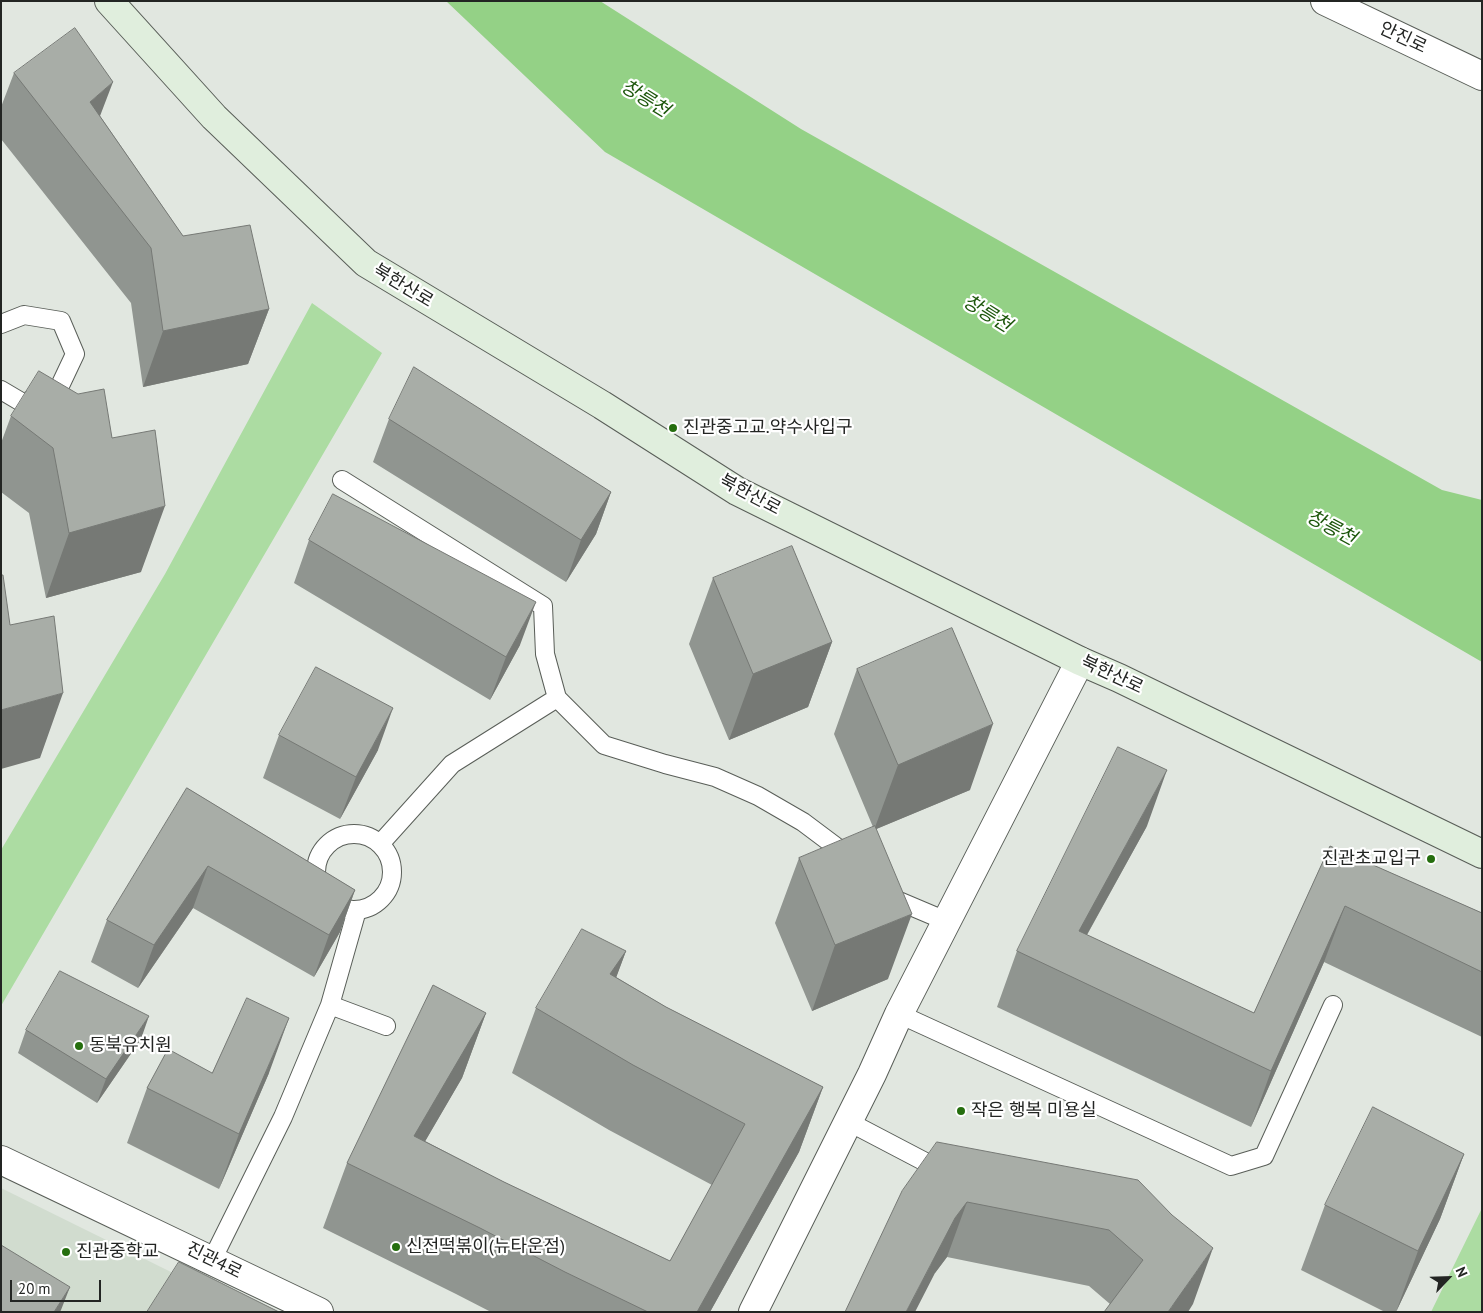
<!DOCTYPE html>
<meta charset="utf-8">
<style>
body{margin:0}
#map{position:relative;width:1483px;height:1313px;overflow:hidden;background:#e1e7e0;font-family:"PT Sans",sans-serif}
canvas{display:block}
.frame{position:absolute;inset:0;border:2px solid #232523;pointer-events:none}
.north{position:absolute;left:1423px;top:1253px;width:50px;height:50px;-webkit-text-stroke:4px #fff;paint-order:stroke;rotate:66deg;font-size:14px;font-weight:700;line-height:20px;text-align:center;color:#232523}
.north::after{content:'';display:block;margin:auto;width:18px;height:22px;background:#232523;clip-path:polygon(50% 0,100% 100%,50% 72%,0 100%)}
.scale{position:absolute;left:10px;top:1280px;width:91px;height:22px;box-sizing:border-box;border:2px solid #232523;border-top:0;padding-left:6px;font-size:15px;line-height:18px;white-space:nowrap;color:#232523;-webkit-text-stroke:4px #fff;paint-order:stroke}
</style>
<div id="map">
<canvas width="1483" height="1313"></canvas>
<div class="frame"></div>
<div class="north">N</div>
<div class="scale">20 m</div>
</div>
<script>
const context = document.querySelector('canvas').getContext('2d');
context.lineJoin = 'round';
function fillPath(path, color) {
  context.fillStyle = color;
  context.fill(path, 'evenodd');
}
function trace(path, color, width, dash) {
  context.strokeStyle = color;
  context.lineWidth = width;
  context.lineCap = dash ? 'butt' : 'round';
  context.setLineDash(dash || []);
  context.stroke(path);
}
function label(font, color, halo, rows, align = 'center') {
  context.font = font + ' "PT Sans","Noto Sans KR",sans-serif';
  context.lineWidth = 4.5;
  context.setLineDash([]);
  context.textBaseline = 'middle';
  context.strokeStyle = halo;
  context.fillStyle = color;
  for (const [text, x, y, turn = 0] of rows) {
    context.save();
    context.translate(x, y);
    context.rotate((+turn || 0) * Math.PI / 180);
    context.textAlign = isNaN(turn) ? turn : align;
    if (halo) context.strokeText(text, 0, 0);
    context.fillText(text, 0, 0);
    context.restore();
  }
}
fillPath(new Path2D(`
 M1,1188l251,124h-251z`), '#d1dccf');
fillPath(new Path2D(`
 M312,303l70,50 -381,653v-156l164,-276z
 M1482,1208v104h-51z`), '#acdca2');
fillPath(new Path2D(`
 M446,1h154l201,128 641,361 40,10v162l-877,-510z`), '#94d186');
const service = new Path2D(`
 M1,324l23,-9 37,6 14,33 -17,36 -35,13 -22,-13
 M342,480l201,126 2,48 12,44 47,47 61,19 50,13 43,19 45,26 48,36
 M316 872a38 38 0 1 1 76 0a38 38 0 1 1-76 0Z
 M380,844l72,-80 105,-66
 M888,893l6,6 52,22
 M330,1005l56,21
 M899,1014l332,152 33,-10 69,-151
 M847,1121l84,44
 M212,1260l71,-143 47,-112 27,-95`);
const minor = new Path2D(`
 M1325,1l157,75
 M753,1312l119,-238 27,-60 181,-353`);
const tertiary = new Path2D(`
 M1,1160l318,152`);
const secondary = new Path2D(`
 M109,1l105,116 152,146 236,142 135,86 343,170 39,17 363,176`);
trace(service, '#595e58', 20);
trace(minor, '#595e58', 30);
trace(tertiary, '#595e58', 30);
trace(secondary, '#595e58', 30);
trace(service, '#fff', 18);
trace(minor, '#fff', 28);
trace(tertiary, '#fff', 28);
trace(secondary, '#e0eedd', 28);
fillPath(new Path2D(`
 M14,73l86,43 83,120 86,73 -21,55 -105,23 -12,-84 -130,-164v-32z
 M11,416l101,22 29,134 -95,26 -17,-85 -28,-21v-49z
 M389,419l222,73 -15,42 -30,48 -193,-120z
 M309,540l211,105 -30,55 -196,-117z
 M713,578l119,64 -24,65 -79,33 -40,-96z
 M857,669l113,121 -94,39 12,150 -76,32 -37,-88 24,-65 74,-31 -39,-93z
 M279,735l99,15 -38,69 -77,-41z
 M187,788l168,102 -15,42 -26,45 -121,-69 -55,80 -47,-26 16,-42z
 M1147,826l-60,109 167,78 76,-167 152,67v124l-158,-75 -73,165 -254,-120 20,-56z
 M626,951l-10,26 50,30 157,80 -24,65 -89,160h-219l-35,-18 -133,-66 24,-65 139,-150 -24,65 -37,63 79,41 166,79 42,-76 -103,-55 -97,-57 24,-65z
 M26,1030l115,9 -44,64 -79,-50z
 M269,1073l-50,116 -92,-46 20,-55z
 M1464,1154l-24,65 -44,93h-11l-84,-42 24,-65z
 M1138,1180l55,124h-83l-21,-18 -142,-29 -12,16 -33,-82z`), '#909590');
fillPath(new Path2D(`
 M113,82l-21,55 -2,-35z
 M269,309l-21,55 -105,23 20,-56z
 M611,492l-15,42 -30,48 15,-42z
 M165,506l-24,66 -95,26 23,-65z
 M536,602l-16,43 -30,55 16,-43z
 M832,642l-24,65 -79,33 24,-66z
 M63,693l-23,65 -39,11v-59z
 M393,708l-15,42 -38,69 16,-42z
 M993,724l-23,66 -96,40 24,-65z
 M1167,770l-20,56 -82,148 14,-43z
 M208,866l-15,42 -55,80 16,-43z
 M355,890l-15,42 -26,45 15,-42z
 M1345,906l-21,56 -73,165 20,-56z
 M912,914l-24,65 -76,32 23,-66z
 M626,951l-24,65 -16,23 24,-65z
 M486,1013l-24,65 -64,110 16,-52z
 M149,1016l-8,23 -44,64 9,-24z
 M289,1018l-20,55 -50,116 20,-55z
 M823,1087l-24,65 -89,160h-13z
 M1464,1154l-24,65 -44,93 22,-61z
 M967,1202l-20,55 -12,16 -20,39h-9l49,-94z
 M1213,1248l-20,56 -5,8h-20z
 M70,1287l-9,23 -1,2h-6z`), '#767975');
const building = new Path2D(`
 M75,28l38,54 -23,20 93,134 67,-11 19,84 -106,22 -12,-83 -137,-175z
 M414,367l197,125 -30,48 -192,-121z
 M39,371l39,23 26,-5 8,49 43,-8 10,76 -96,27 -16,-85 -42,-32z
 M333,494l203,108 -30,55 -197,-117z
 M792,546l40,96 -79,32 -40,-96z
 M1,575h2l7,50 44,-9 9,77 -62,17z
 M952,628l41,96 -95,41 -41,-96z
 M316,667l77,41 -37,69 -77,-42z
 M1118,747l49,23 -88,161 175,82 76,-167 152,67v59l-137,-66 -74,165 -254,-120z
 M187,788l168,102 -26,45 -121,-69 -54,79 -47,-25z
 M875,826l37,88 -77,31 -36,-87z
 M582,929l44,22 -16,23 56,33 157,80 -126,225h-49l-83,-40 -85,-44 -133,-65 86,-178 53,28 -72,123 90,46 166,79 75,-137 -112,-59 -97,-57z
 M60,971l89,45 -43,63 -80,-49z
 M247,998l42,20 -50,116 -92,-46 21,-39 44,24z
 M1373,1107l91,47 -46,97 -93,-46z
 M937,1142l201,38 34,35 41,33 -45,64h-64l39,-52 -34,-30 -142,-28 -12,16 -49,94h-61l57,-121z
 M1,1245l69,42 -16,25h-53z
 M179,1262l100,50h-132z`);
fillPath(building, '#a8ada7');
trace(building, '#767975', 1);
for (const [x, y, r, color] of [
 [673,428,5,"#256e0e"],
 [1431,859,5,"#256e0e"],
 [79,1046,5,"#256e0e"],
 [961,1111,5,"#256e0e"],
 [396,1247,5,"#256e0e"],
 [66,1252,5,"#256e0e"]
]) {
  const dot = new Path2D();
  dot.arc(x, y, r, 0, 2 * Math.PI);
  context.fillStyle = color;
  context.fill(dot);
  trace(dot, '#fff', 2);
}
label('18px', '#232523', '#fff', [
 ["안진로",1403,38,25],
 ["북한산로",403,286,31],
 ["북한산로",750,495,28],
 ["북한산로",1112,675,25],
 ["진관4로",214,1261,26]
]);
label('18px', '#232523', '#fff', [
 ["진관중고교.약수사입구",683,428],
 ["진관초교입구",1421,859,"right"],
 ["동북유치원",89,1046],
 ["작은 행복 미용실",971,1111],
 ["신전떡볶이(뉴타운점)",406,1247],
 ["진관중학교",76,1252]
], 'left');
label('italic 19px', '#1d570c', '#fff', [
 ["창릉천",645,99,32],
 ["창릉천",987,314,32],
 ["창릉천",1331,528,28]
]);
</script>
